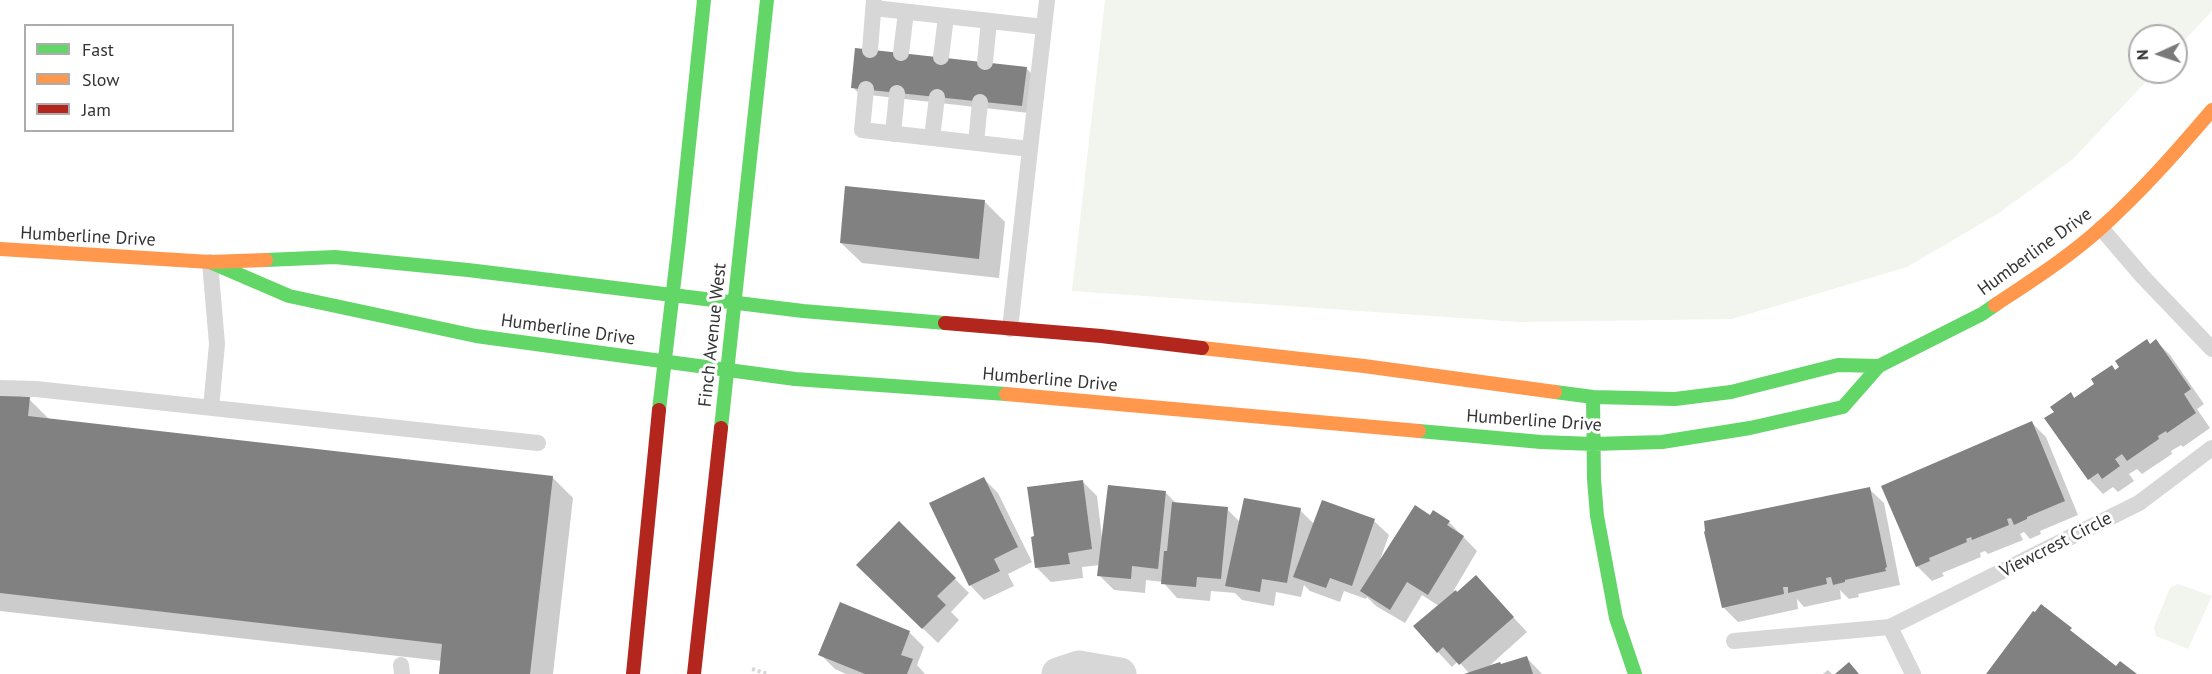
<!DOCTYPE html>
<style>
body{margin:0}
#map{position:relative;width:2212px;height:674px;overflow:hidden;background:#fff;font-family:"PT Sans",sans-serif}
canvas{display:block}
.legend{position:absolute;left:24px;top:24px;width:210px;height:108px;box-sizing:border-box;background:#fff;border:2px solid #adadad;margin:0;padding:8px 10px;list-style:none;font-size:18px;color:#333}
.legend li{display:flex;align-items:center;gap:12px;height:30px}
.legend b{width:30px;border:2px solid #adadad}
.north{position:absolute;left:2128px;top:24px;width:60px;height:60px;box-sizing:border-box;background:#fff;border:2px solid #adadad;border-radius:50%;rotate:267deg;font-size:16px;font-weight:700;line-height:24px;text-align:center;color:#333}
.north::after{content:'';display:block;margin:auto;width:21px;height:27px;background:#7a7a7a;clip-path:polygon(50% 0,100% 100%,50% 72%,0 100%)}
</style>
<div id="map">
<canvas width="2212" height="674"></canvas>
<ul class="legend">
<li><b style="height:8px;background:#63d668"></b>Fast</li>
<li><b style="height:8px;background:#ff974d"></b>Slow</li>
<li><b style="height:8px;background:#b3261e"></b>Jam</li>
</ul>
<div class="north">N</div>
</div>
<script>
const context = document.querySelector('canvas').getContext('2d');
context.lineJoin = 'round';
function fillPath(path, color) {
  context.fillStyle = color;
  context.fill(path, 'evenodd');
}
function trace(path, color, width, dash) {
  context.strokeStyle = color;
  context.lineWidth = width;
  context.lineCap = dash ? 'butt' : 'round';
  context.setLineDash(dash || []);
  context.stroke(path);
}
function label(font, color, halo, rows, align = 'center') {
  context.font = font + ' "PT Sans",sans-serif';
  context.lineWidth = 6;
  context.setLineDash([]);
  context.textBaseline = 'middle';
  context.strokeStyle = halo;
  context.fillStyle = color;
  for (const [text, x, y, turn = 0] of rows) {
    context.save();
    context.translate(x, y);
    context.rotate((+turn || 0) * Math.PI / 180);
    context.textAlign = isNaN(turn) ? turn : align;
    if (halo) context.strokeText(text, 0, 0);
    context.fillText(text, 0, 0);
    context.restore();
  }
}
fillPath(new Path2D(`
 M1105,0h1107v11l-36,38v-13h-36v36h15l-82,87 -74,54 -92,54 -175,52 -213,3 -447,-31z
 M2178,584l34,12 -24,53 -32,-13 -2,-9 16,-39z`), '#f1f5ed');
fillPath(new Path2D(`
 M1026,68l7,7 -4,38 -169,-19 -8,-7z
 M985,202l20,20 -6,56 -137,-15 -21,-20z
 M2156,341l14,14 34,49 -7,5 13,19 -27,19 -2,-2 -10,6 1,3 -30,20 -5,-5 -8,5 5,7 -16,11 -5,-5 -10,7 -14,-15 -33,-67 15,-18 4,5 21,-15 16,-17 4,4z
 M0,395l29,4 21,21 502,57 21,21 -20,176h-113l2,-13 -442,-50z
 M2032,423l14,14 32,78 -38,16 1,3 -11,5 -6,-7 -4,2 3,6 -35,14 -3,-3 -5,2 1,4 -39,16 2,3 -12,5 -15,-15z
 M984,479l14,14 34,69 -24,12 6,12 -30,14 -14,-15z
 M1082,481l15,15 5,42 63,-46 12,12 50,5 13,13 60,-12 14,14 60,-3 15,14 -9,25 51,-43 18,5 28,29 -23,39 3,4 19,-17 51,55 -40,36 40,-10 15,16h-75l2,-1 -11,-12 -6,6 -14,-15 1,-46 -17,-11 -17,28 -29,-17 -9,-9 -1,2 -22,-8 -4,11 -30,-11 -6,-6 -3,12 -25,-5 -2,14 -32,-6 -7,-7 -24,-2 -1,10 -33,-3 -14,-16 -17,-2 -1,13 -31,-3 -15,-15 1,-10 -18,2 1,11 -32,4 -14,-14z
 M1869,489l15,14 16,82 -42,9 1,3 -10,2 -9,-9 1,9 -37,8 -7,-8 1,10 -60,13 -15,-15z
 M899,523l70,70 -18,19 8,8 -21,23 -66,-63z
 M840,604l70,29 14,14 -7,18 8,9h-79l-11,-5 -15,-15z
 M1828,670l4,4h-9z`), '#0003');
fillPath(new Path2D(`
 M855,48l172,19 -5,39 -171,-18z
 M845,186l140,14 -6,59 -139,-16z
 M2147,339l3,5 6,-5 35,50 -7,5 12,19 -29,20 -1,-2 -8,5 1,3 -32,22 -5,-7 -7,5 5,7 -18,13 -4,-6 -10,7 -44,-62 10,-6 -4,-5 21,-15 3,6 20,-14 -3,-5 21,-14 3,5 4,-3 -4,-6z
 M0,394l30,3 -2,19 525,60 -23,198h-91l3,-30 -442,-51z
 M2032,421l33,80 -38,16v2l-13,6 -3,-7 -4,1 2,6 -37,15 -1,-3 -5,2 1,3 -38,16 1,3 -14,6 -35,-81z
 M984,477l34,70 -24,12 6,12 -31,15 -40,-83z
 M1083,480l9,69 -24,4 2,11 -35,4 -4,-31 3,-1 -7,-49z
 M1108,485l58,6 -8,78 -26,-3 -1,13 -34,-3z
 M1870,487l17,80 -2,1 1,3 -41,9v2l-12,3 -2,-8 -5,1 1,6 -39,9v-6h-5l1,7 -62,14 -18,-76 1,-1 -1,-10z
 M1244,498l57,10 -14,75 -25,-4 -2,13 -35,-6z
 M1322,500l53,19 -23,67 -22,-8 -4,10 -33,-11z
 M1172,502l56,5 -7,72 -24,-2 -1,10 -35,-3 3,-33h3z
 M1415,505l15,10 3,-5 17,11 -3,4 17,11 -36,59 -21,-13 -17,28 -30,-19z
 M899,521l57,57 -19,18 9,9 -24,24 -66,-64z
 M1476,575l38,42 -55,48 -16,-18 -6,6 -24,-27 43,-36 1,2z
 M840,602l70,29 -9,24 12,4 -6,15h-42l-47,-19z
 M2041,604l31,24 -2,2 46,36 4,-5 17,13h-151l47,-63 2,1z
 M1527,656l6,18h-69l36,-12 1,2z
 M1849,662l10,12h-24z`), '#818181');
trace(new Path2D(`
 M752,669l16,5`), '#d6d6d6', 4, [3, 3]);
trace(new Path2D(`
 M874,8l170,19 -14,122
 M1044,27l3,-27
 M870,50l4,-50
 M901,53l5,-41
 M941,57l5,-40
 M985,62l4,-41
 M866,89l-4,41 168,19 -20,180
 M893,134l4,-41
 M932,138l5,-41
 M976,143l4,-41
 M2101,228l42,49 69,72
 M210,262l7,82 -6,64
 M0,388l36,1 502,54
 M1890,627l23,47
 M1734,641l156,-14 249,-124 73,-55
 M401,665l1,9`), '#d7d7d7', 16);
trace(new Path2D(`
 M1058,674l21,-7 41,7`), '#d7d7d7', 33);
trace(new Path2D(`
 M266,260l69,-3 133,13 335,41 142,12
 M210,262l79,34 187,40 319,43 211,15
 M1555,392l38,5 82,2 56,-7 107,-27 41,1
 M1593,397l1,82 3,37 19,102 19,56
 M659,410l20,-170 25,-240
 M721,428l46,-428
 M1419,431l122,11 52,2 69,-2 88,-14 93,-21 36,-41 103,-52 13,-9`), '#63d668', 14);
trace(new Path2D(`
 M0,249l210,13 56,-2
 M1995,305c36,-24 74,-48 107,-78 40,-36 75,-76 110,-117
 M1202,348l162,18 191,26
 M1006,394l413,37`), '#ff974d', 14);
trace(new Path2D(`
 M945,323l156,13 101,12
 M633,674l26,-264
 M694,674l27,-246`), '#b3261e', 14);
label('18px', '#333', '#fff', [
 ["Humberline Drive",88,237,3],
 ["Humberline Drive",2035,252,-36],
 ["Humberline Drive",568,330,8],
 ["Finch Avenue West",713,335,-84],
 ["Humberline Drive",1050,380,5],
 ["Humberline Drive",1534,421,4],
 ["Viewcrest Circle",2056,545,-27]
]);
</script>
